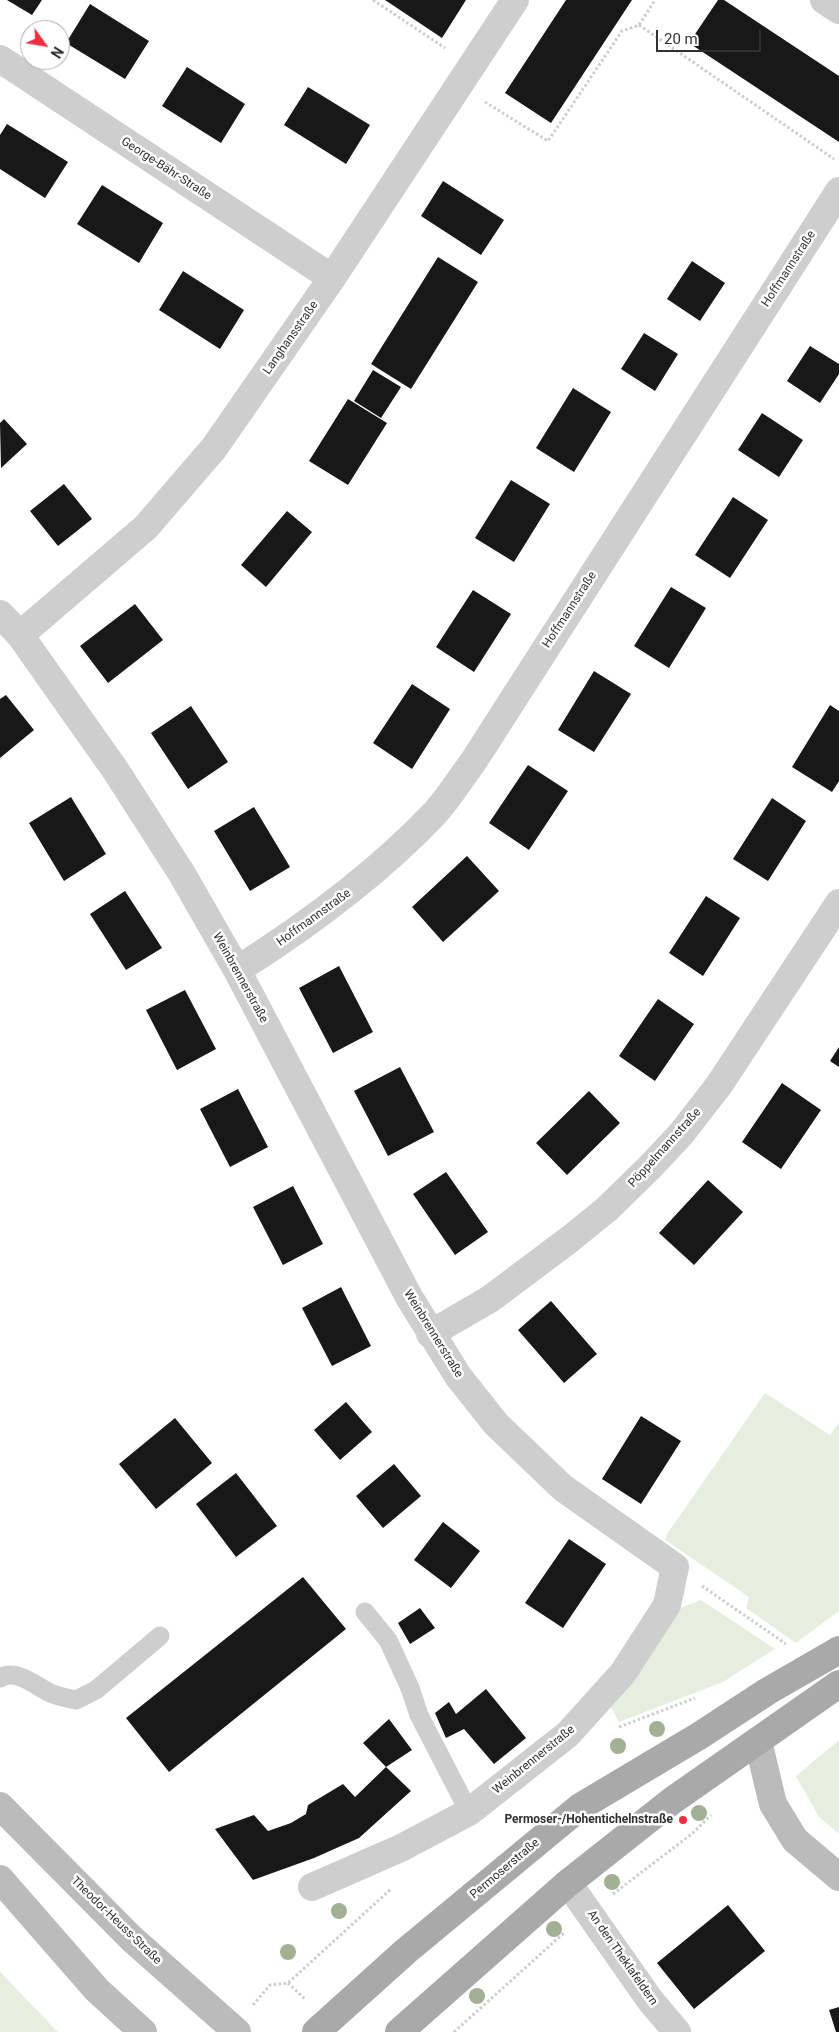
<!DOCTYPE html>
<meta charset="utf-8">
<style>
body{margin:0}
#map{position:relative;width:839px;height:2032px;overflow:hidden;background:#fff;font-family:Roboto,sans-serif}
canvas{display:block}
.north{position:absolute;left:20px;top:20px;width:50px;height:50px;box-sizing:border-box;background:#fff;border:1px solid #adadad;border-radius:50%;rotate:122deg;font-size:14px;font-weight:700;line-height:20px;text-align:center;color:#313131}
.north::after{content:'';display:block;margin:auto;width:18px;height:22px;background:#ee2e40;clip-path:polygon(50% 0,100% 100%,50% 72%,0 100%)}
.scale{position:absolute;left:656px;top:30px;width:105px;height:22px;box-sizing:border-box;border:2px solid #313131;border-top:0;padding-left:6px;font-size:15px;line-height:18px;white-space:nowrap;color:#313131;-webkit-text-stroke:4px #fff;paint-order:stroke}
</style>
<div id="map">
<canvas width="839" height="2032"></canvas>
<div class="north">N</div>
<div class="scale">20 m</div>
</div>
<script>
const context = document.querySelector('canvas').getContext('2d');
context.lineJoin = 'round';
function fillPath(path, color) {
  context.fillStyle = color;
  context.fill(path, 'evenodd');
}
function trace(path, color, width, dash) {
  context.strokeStyle = color;
  context.lineWidth = width;
  context.lineCap = dash ? 'butt' : 'round';
  context.setLineDash(dash || []);
  context.stroke(path);
}
function label(font, color, halo, rows, align = 'center') {
  context.font = font + ' Roboto,sans-serif';
  context.lineWidth = 5;
  context.setLineDash([]);
  context.textBaseline = 'middle';
  context.strokeStyle = halo;
  context.fillStyle = color;
  for (const [text, x, y, turn = 0] of rows) {
    context.save();
    context.translate(x, y);
    context.rotate((+turn || 0) * Math.PI / 180);
    context.textAlign = isNaN(turn) ? turn : align;
    if (halo) context.strokeText(text, 0, 0);
    context.fillText(text, 0, 0);
    context.restore();
  }
}
fillPath(new Path2D(`
 M765,1393l65,42 9,-12v188l-43,32 -50,-35 3,-11 -84,-57 2,-6z
 M701,1600l74,49 -52,33 -104,40 -10,-18 68,-95z
 M839,1740v94l-20,-17 -23,-41z
 M0,1971l4,5 54,56h-58z`), '#e8eedf');
fillPath(new Path2D(`
 M7,0h35l-10,15z
 M385,0h81l-24,38z
 M566,0h66l-81,123 -46,-30z
 M718,0h6l115,76v66l-150,-99z
 M90,4l59,37 -24,38 -59,-36z
 M187,67l58,37 -24,39 -59,-37z
 M308,87l62,38 -24,39 -62,-39z
 M7,124l61,38 -23,36 -45,-29v-34z
 M443,181l61,39 -23,35 -60,-39z
 M102,185l61,38 -24,40 -62,-39z
 M438,257l40,25 -67,107 -40,-25z
 M692,261l33,22 -25,38 -33,-22z
 M183,271l61,39 -24,39 -61,-39z
 M644,333l34,21 -23,37 -34,-22z
 M810,346l29,18v10l-19,29 -33,-22z
 M373,370l28,17 -20,31 -27,-17z
 M573,388l38,24 -37,60 -38,-24z
 M348,399l39,24 -39,62 -39,-24z
 M762,413l41,27 -24,37 -41,-27z
 M4,419l23,25 -26,24 -1,-45z
 M511,480l39,24 -36,58 -39,-24z
 M64,484l28,35 -34,27 -28,-35z
 M733,497l35,23 -38,58 -35,-23z
 M287,511l25,21 -46,55 -25,-22z
 M671,587l35,21 -37,60 -35,-22z
 M473,590l38,24 -37,58 -38,-25z
 M135,604l28,36 -55,43 -28,-37z
 M594,671l37,23 -37,58 -36,-22z
 M412,684l38,25 -38,60 -39,-26z
 M6,695l28,35 -34,28v-59z
 M830,705l9,6v70l-7,11 -40,-25z
 M191,706l37,56 -40,27 -37,-56z
 M528,765l40,26 -39,59 -40,-27z
 M71,797l35,57 -42,27 -35,-58z
 M772,798l34,23 -38,60 -35,-22z
 M254,807l36,60 -40,24 -36,-60z
 M467,856l32,35 -56,51 -31,-35z
 M125,891l37,57 -36,22 -36,-56z
 M706,896l34,22 -37,58 -34,-23z
 M339,966l34,66 -40,21 -34,-65z
 M185,990l31,59 -39,21 -31,-60z
 M658,999l36,25 -39,57 -36,-25z
 M839,1047v20l-9,-6z
 M400,1067l34,65 -46,24 -34,-65z
 M782,1083l39,27 -40,59 -39,-27z
 M238,1089l30,58 -38,20 -30,-58z
 M589,1091l31,32 -53,52 -31,-32z
 M446,1172l42,60 -33,23 -42,-61z
 M708,1180l35,32 -49,53 -35,-32z
 M293,1186l30,58 -40,21 -30,-58z
 M341,1287l30,59 -39,20 -30,-58z
 M551,1301l46,53 -33,29 -46,-53z
 M346,1402l26,30 -32,28 -26,-30z
 M641,1416l40,25 -40,63 -39,-25z
 M175,1418l37,45 -56,46 -37,-45z
 M394,1464l27,32 -38,32 -27,-32z
 M236,1473l41,53 -41,31 -40,-53z
 M443,1522l37,29 -29,37 -37,-28z
 M569,1539l37,25 -43,64 -38,-25z
 M303,1577l43,52 -177,143 -43,-54z
 M420,1608l15,20 -25,16 -12,-21z
 M486,1689l40,49 -32,26 -30,-35 -18,9 -11,-25 14,-11 7,12z
 M389,1719l23,31 -26,17 -23,-24z
 M386,1767l25,24 -52,47 -45,20 -61,22 -38,-51 39,-14 14,16 23,-8 15,-9 2,-9 35,-21 12,13z
 M728,1905l37,46 -71,58 -37,-46z
 M839,2007v25h-3l-7,-22z`), '#181818');
trace(new Path2D(`
 M373,0l72,48
 M639,25l195,134
 M485,102l63,39 74,-110 17,-6 16,-25
 M702,1586l84,58
 M619,1727l76,-29
 M613,1894l80,-61 18,-18
 M288,1983l18,17
 M253,2005l17,-20 18,-2 103,-94
 M454,2032l111,-100`), '#cecece', 3, [2.5, 2.5]);
trace(new Path2D(`
 M365,1612l23,28 22,48 9,27 50,97
 M0,1678c15,-10 35,7 48,14 8,4 19,6 28,8l20,-10 64,-54`), '#cecece', 19);
trace(new Path2D(`
 M824,0l15,10
 M0,59l332,219
 M0,614l20,21 96,136 66,103 55,96 172,327 49,79 38,48 67,64 112,79 -8,38 -44,68 -55,61 -99,78 -68,36 -89,39
 M20,635l126,-108 68,-79 118,-170 183,-278
 M237,970c71,-45 139,-95 197,-156 15,-16 26,-35 39,-52l366,-571
 M430,1334l60,-35 80,-60 37,-30 43,-42 31,-33 38,-49 120,-182
 M568,1883l82,117 27,32`), '#cecece', 28);
trace(new Path2D(`
 M758,1741l15,63 22,36 44,37
 M0,1806l132,133 105,93
 M0,1879l97,111 46,42`), '#bbb', 28);
trace(new Path2D(`
 M316,2032l90,-81 174,-144 119,-71 69,-45 71,-41
 M399,2032l169,-149 105,-83 166,-116`), '#a9a9a9', 28);
context.fillStyle = '#a2b094';
for (const [x, y] of [
 [657,1729],
 [618,1746],
 [699,1813],
 [612,1882],
 [339,1911],
 [554,1929],
 [288,1952],
 [477,1996]
]) {
  context.beginPath();
  context.arc(x, y, 8, 0, 2 * Math.PI);
  context.fill();
}
for (const [x, y, r, color] of [
 [683,1820,5,"#ee2e40"]
]) {
  const dot = new Path2D();
  dot.arc(x, y, r, 0, 2 * Math.PI);
  context.fillStyle = color;
  context.fill(dot);
  trace(dot, '#fff', 2);
}
label('12px', '#313131', '#fff', [
 ["George-Bähr-Straße",166,169,33],
 ["Hoffmannstraße",789,269,-57],
 ["Langhansstraße",291,338,-55],
 ["Hoffmannstraße",570,610,-57],
 ["Hoffmannstraße",314,918,-36],
 ["Weinbrennerstraße",240,978,61],
 ["Pöppelmannstraße",665,1148,-48],
 ["Weinbrennerstraße",433,1334,58],
 ["Weinbrennerstraße",534,1760,-39],
 ["Permoserstraße",505,1869,-40],
 ["Theodor-Heuss-Straße",116,1921,44],
 ["An den Theklafeldern",622,1958,55]
]);
label('bold 12px', '#313131', '#fff', [
 ["Permoser-/Hohentichelnstraße",673,1820]
], 'right');
</script>
